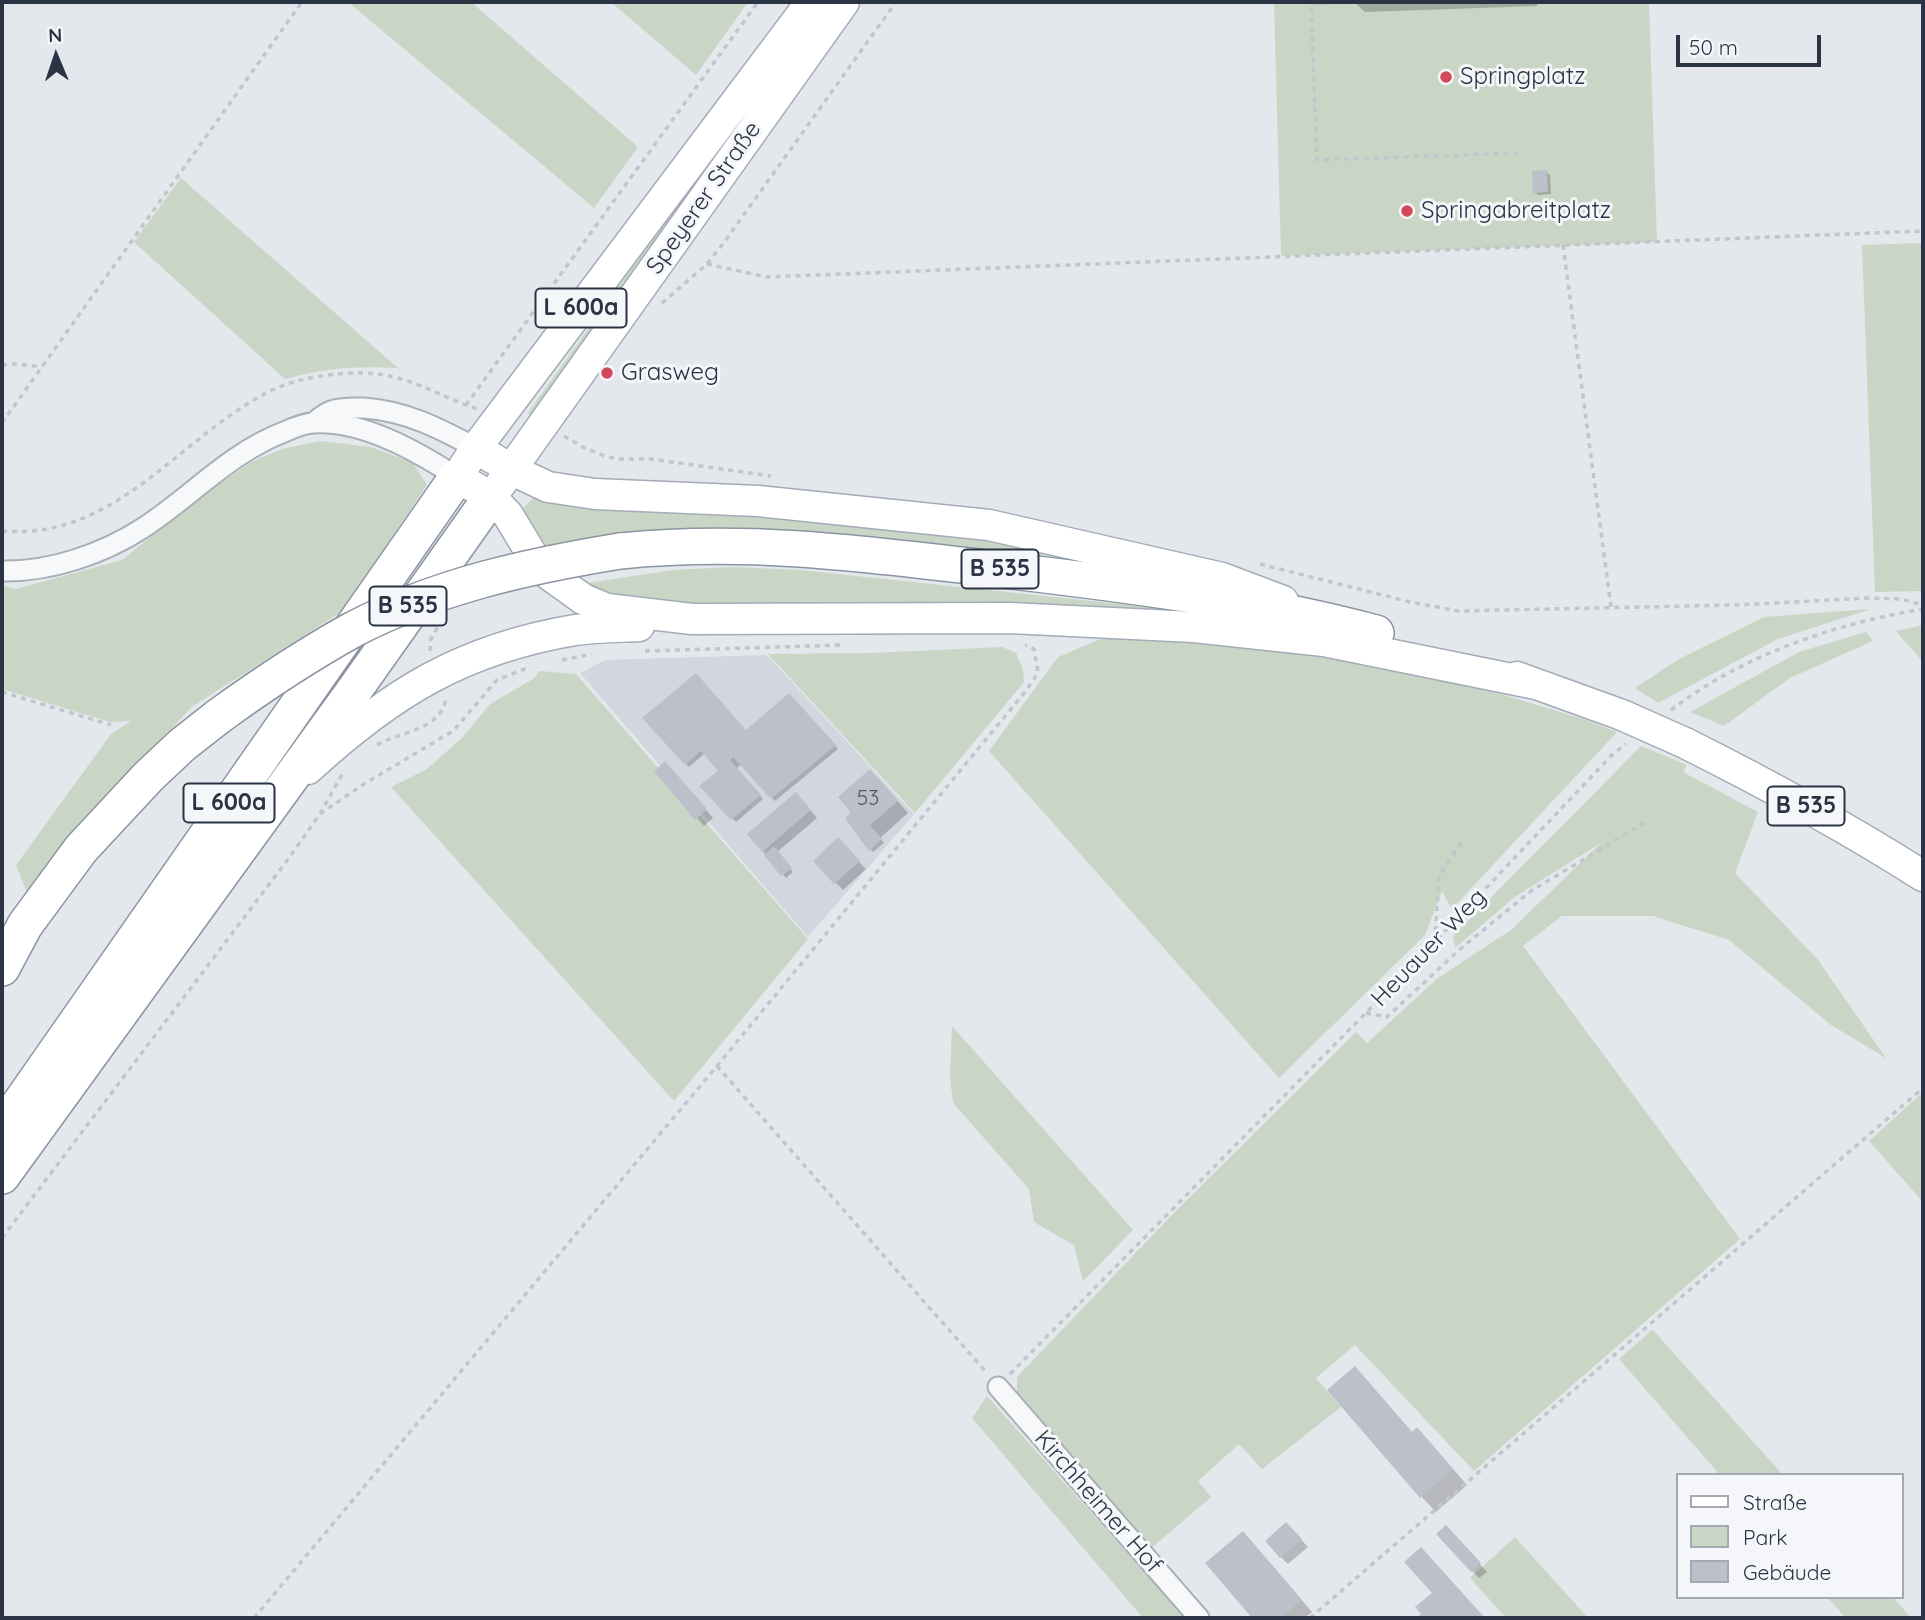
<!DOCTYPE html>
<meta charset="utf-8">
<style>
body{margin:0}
#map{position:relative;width:1925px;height:1620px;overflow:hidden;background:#e4e7ec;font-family:Quicksand,sans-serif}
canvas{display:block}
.frame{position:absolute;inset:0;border:4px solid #2b3445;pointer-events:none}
.legend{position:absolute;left:1676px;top:1473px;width:228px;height:126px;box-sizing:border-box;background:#f4f6f9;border:2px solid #a4a8b1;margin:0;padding:9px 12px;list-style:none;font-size:21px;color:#2b3445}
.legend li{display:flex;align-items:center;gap:14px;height:35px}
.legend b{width:35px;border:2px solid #a4a8b1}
.north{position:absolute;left:21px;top:21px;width:70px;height:70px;-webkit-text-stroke:5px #f4f6f9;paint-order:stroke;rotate:358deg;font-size:19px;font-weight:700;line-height:28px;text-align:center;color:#2b3445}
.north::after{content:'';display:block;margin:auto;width:24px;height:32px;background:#2b3445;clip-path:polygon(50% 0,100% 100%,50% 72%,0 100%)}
.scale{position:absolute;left:1676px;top:35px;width:145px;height:32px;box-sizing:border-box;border:4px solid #2b3445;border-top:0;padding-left:9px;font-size:21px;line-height:24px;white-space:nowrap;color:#2b3445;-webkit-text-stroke:5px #f4f6f9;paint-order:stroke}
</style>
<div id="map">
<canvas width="1925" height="1620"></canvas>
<div class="frame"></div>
<ul class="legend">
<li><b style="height:9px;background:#fff"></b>Straße</li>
<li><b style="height:19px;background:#c9d6c5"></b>Park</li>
<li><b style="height:19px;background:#bbc0ca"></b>Gebäude</li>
</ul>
<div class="north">N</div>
<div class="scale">50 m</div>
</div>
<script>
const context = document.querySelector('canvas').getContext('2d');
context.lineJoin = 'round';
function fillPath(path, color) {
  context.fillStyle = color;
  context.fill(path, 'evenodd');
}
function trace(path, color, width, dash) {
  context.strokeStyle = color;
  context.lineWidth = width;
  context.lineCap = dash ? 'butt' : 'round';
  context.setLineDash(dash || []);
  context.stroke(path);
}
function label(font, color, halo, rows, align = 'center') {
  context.font = font + ' Quicksand,sans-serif';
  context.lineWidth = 6;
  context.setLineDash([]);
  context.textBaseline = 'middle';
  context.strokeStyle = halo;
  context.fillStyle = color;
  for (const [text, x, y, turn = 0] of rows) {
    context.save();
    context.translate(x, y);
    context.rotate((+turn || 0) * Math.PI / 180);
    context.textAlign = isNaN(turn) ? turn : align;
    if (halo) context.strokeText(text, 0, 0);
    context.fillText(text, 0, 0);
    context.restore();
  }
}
fillPath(new Path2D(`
 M767,655l147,159 -106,123 -228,-264 25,-13z`), '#d2d6de');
fillPath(new Path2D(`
 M348,2h123l167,145 -44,61z
 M611,2h137l-52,73z
 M823,2h10l-296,414 -10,-2z
 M1274,2h375l8,240 -376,14z
 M181,178l217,190c-45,-2 -71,0 -113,11l-151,-137z
 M1923,243v348l-48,1 -13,-347z
 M320,441l51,6 42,16 14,22 -86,127 -148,94 -100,104 -65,85 -12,-30 95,-131 20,-13 -21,1 -108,-33v-103l14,3 106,-29 73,-59 56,-39 31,-13z
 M534,497l49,8h78l351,37 165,36 -509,-47 -82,7 -45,12 -22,-37z
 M733,567l67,3 376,40v4l-325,-11h-206l-38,-4 -27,-15 93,-14z
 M1871,609l-93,30 -120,64 -23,-15 44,-29 85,-42z
 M1923,625v37l-27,-31z
 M1866,632l7,9 -83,37 -66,48 -34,-14 109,-60z
 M1110,635l204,14 134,29 135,41 34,13 -165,177 -10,-18 -17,44 -146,143 -290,-327 69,-94z
 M1002,647l14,6 7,16 1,13 -109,131 -147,-159 103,-1z
 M539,671l37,3 232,265 -134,162 -283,-314 36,-18 36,-32 27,-33 45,-26z
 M1641,746l46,19 -4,7 75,40 -23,61 83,87 68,98 -55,-33 -102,-85 -76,-24h-91l-39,30 217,293 -266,232 -119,-126 -39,33 25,29 -79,62 -23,-25 -41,37 13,16 -62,53 -132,-152v-21l155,-162 184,-183 11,11 71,-65 73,-48 90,-87 -85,53 -61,52 -2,-12z
 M952,1026l181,204 -50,51 -9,-36 -40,-23 -5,-33 -76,-86 -3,-25z
 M1923,1092v110l-54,-61z
 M1652,1330h1l130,145h-63l-101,-116z
 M987,1396l198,222h-42l-171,-200z
 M1515,1537l73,81h-82l-36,-40z
 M1827,1597h66l18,21h-65z`), '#c9d6c5');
fillPath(new Path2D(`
 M1354,2h183v4l-172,6z
 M1546,172l4,3 1,19 -13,1 -3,-3z
 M789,695l49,54 -63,52 -34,-37 -5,5 27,30 -27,23 -34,-36 18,-15 -15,-18 -16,14 -44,-48 101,13z
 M672,771l41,47 -9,8 -7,-8z
 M882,783l26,30 -28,25 4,5 -11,9 -16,-18 -3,-21z
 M803,802l14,16 -40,34 16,20 -7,6 -37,-43z
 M838,840l28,29 -23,21 -28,-29z
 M1355,1368l58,65 19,12 35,40 -31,27 -15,-16z
 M1293,1531l15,16 -20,17 -7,-7z
 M1453,1534l34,38 -8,6 -7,-7z
 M1254,1545l58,67 -7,6h-51l-46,-54z`), '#0003');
fillPath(new Path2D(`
 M1547,170l1,22 -15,1 -1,-22z
 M696,673l50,57 43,-37 47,52 -65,54 -38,-42 -3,3 31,35 -30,25 -32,-34 19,-15 -17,-20 -16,14 -43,-47z
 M665,761l42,48 -12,11 -41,-49z
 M870,769l28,32 -28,24 12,14 -13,12 -24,-33 6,-5 -13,-16z
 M796,792l15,18 -49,42 -15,-18z
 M838,837l22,24 -26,23 -21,-23z
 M774,846l18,22 -11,8 -17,-21z
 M1355,1366l57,66 5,-5 36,42 -33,29 -93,-108z
 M1286,1522l16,17 -22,19 -15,-17z
 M1446,1525l35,38 -10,9 -35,-38z
 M1243,1531l59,69 -22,18h-28l-47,-55z
 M1421,1547l64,71h-69l5,-4 -6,-7 17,-14 -28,-31z`), '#bbc0ca');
const street = new Path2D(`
 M313,423c5,-4 12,-10 18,-12 10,-4 23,-3 33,-3 42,3 75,20 112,40
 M2,571c48,1 101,-17 141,-43 48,-31 86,-75 141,-96 9,-4 20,-9 30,-9 49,-3 104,29 143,54
 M998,1387l201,231`);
const primary = new Path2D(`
 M811,2l-335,446 -19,29 34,20 17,18 32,53 43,31 24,10 85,10 318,-1 184,9 130,14 212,43
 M476,448l36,22 36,17 47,7 163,7 231,24 233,53 61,23
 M500,485l344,-483
 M1517,677l105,38
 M1685,743c82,41 161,84 238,133
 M308,769c83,-76 154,-120 267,-139 21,-3 43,-3 64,-4`);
const highway = new Path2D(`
 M620,551c129,-13 247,3 375,18 128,15 257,31 381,64
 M2,968l23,-43 56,-76 67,-72 34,-32 37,-29
 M2,1129l455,-652
 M2,1176l351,-484 138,-195`);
trace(street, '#a9aeb7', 23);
trace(primary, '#a3abb8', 33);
trace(highway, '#8b94a3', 38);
trace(new Path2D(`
 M1348,3l-37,1 6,156 200,-7
 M1563,245l48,362
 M707,264l60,13 1156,-46
 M662,303l45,-39 18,-23 171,-239
 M2,365l15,-1 25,3
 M466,405l292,-403
 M2,423l300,-421
 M564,436l21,12 22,9 13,2h31l120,17
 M2,531c112,10 176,-92 266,-139 28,-14 62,-19 93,-19 45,0 75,22 116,36
 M1260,564l150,38 49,9 275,-6 136,-7 31,1 22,6
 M430,651l1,-12 9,-16
 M645,651l199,-6
 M562,660l30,-6
 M2,692l109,33
 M1671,710c72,-55 163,-86 252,-101
 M377,745c23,-14 67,-15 69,-49
 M320,814l44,-30 89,-53 44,-51 30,-12
 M1435,941l4,-65 23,-35
 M1366,1013l21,4 72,-67 72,-59 113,-68
 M717,1066l269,306
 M2,1238l284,-376 34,-48 24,-43
 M1010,1374l406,-412 196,-207 14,-11
 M254,1618l463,-552 308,-374 13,-19 -4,-24 -9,-4
 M1310,1618l613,-530`), '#c2c5cb', 3.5, [5, 5]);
trace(street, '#f7f8fa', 19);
trace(primary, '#fff', 30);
trace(highway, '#fff', 35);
const primaryBridge = new Path2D(`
 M1622,715l63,28`);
const highwayBridge = new Path2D(`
 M219,716c44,-32 88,-61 135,-87 83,-43 174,-63 266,-78`);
trace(primaryBridge, '#a3abb8', 33, []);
trace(highwayBridge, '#8b94a3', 38, []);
trace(primaryBridge, '#fff', 30);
trace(highwayBridge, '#fff', 35);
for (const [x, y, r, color] of [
 [1446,77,7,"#d1495b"],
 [1407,211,7,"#d1495b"],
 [607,373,7,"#d1495b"]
]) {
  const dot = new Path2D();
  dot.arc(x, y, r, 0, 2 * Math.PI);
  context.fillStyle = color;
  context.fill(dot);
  trace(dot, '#f4f6f9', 2.5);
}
label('21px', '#4f5766', null, [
 ["53",868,799]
]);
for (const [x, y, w] of [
 [581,308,91],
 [1000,569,77],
 [408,606,77],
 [229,803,91],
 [1806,806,77]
]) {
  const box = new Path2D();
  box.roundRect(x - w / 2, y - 19.5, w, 39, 5);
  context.fillStyle = '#f4f6f9';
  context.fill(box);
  trace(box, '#2b3445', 2);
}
label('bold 23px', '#2b3445', null, [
 ["L 600a",581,308],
 ["B 535",1000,569],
 ["B 535",408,606],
 ["L 600a",229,803],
 ["B 535",1806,806]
]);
label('24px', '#2b3445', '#f4f6f9', [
 ["Springplatz",1460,77],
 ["Springabreitplatz",1421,211],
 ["Grasweg",621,373]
], 'left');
label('24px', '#2b3445', '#f4f6f9', [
 ["Speyerer Straße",704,198,-55],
 ["Heuauer Weg",1429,948,-46],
 ["Kirchheimer Hof",1098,1502,49]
]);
</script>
